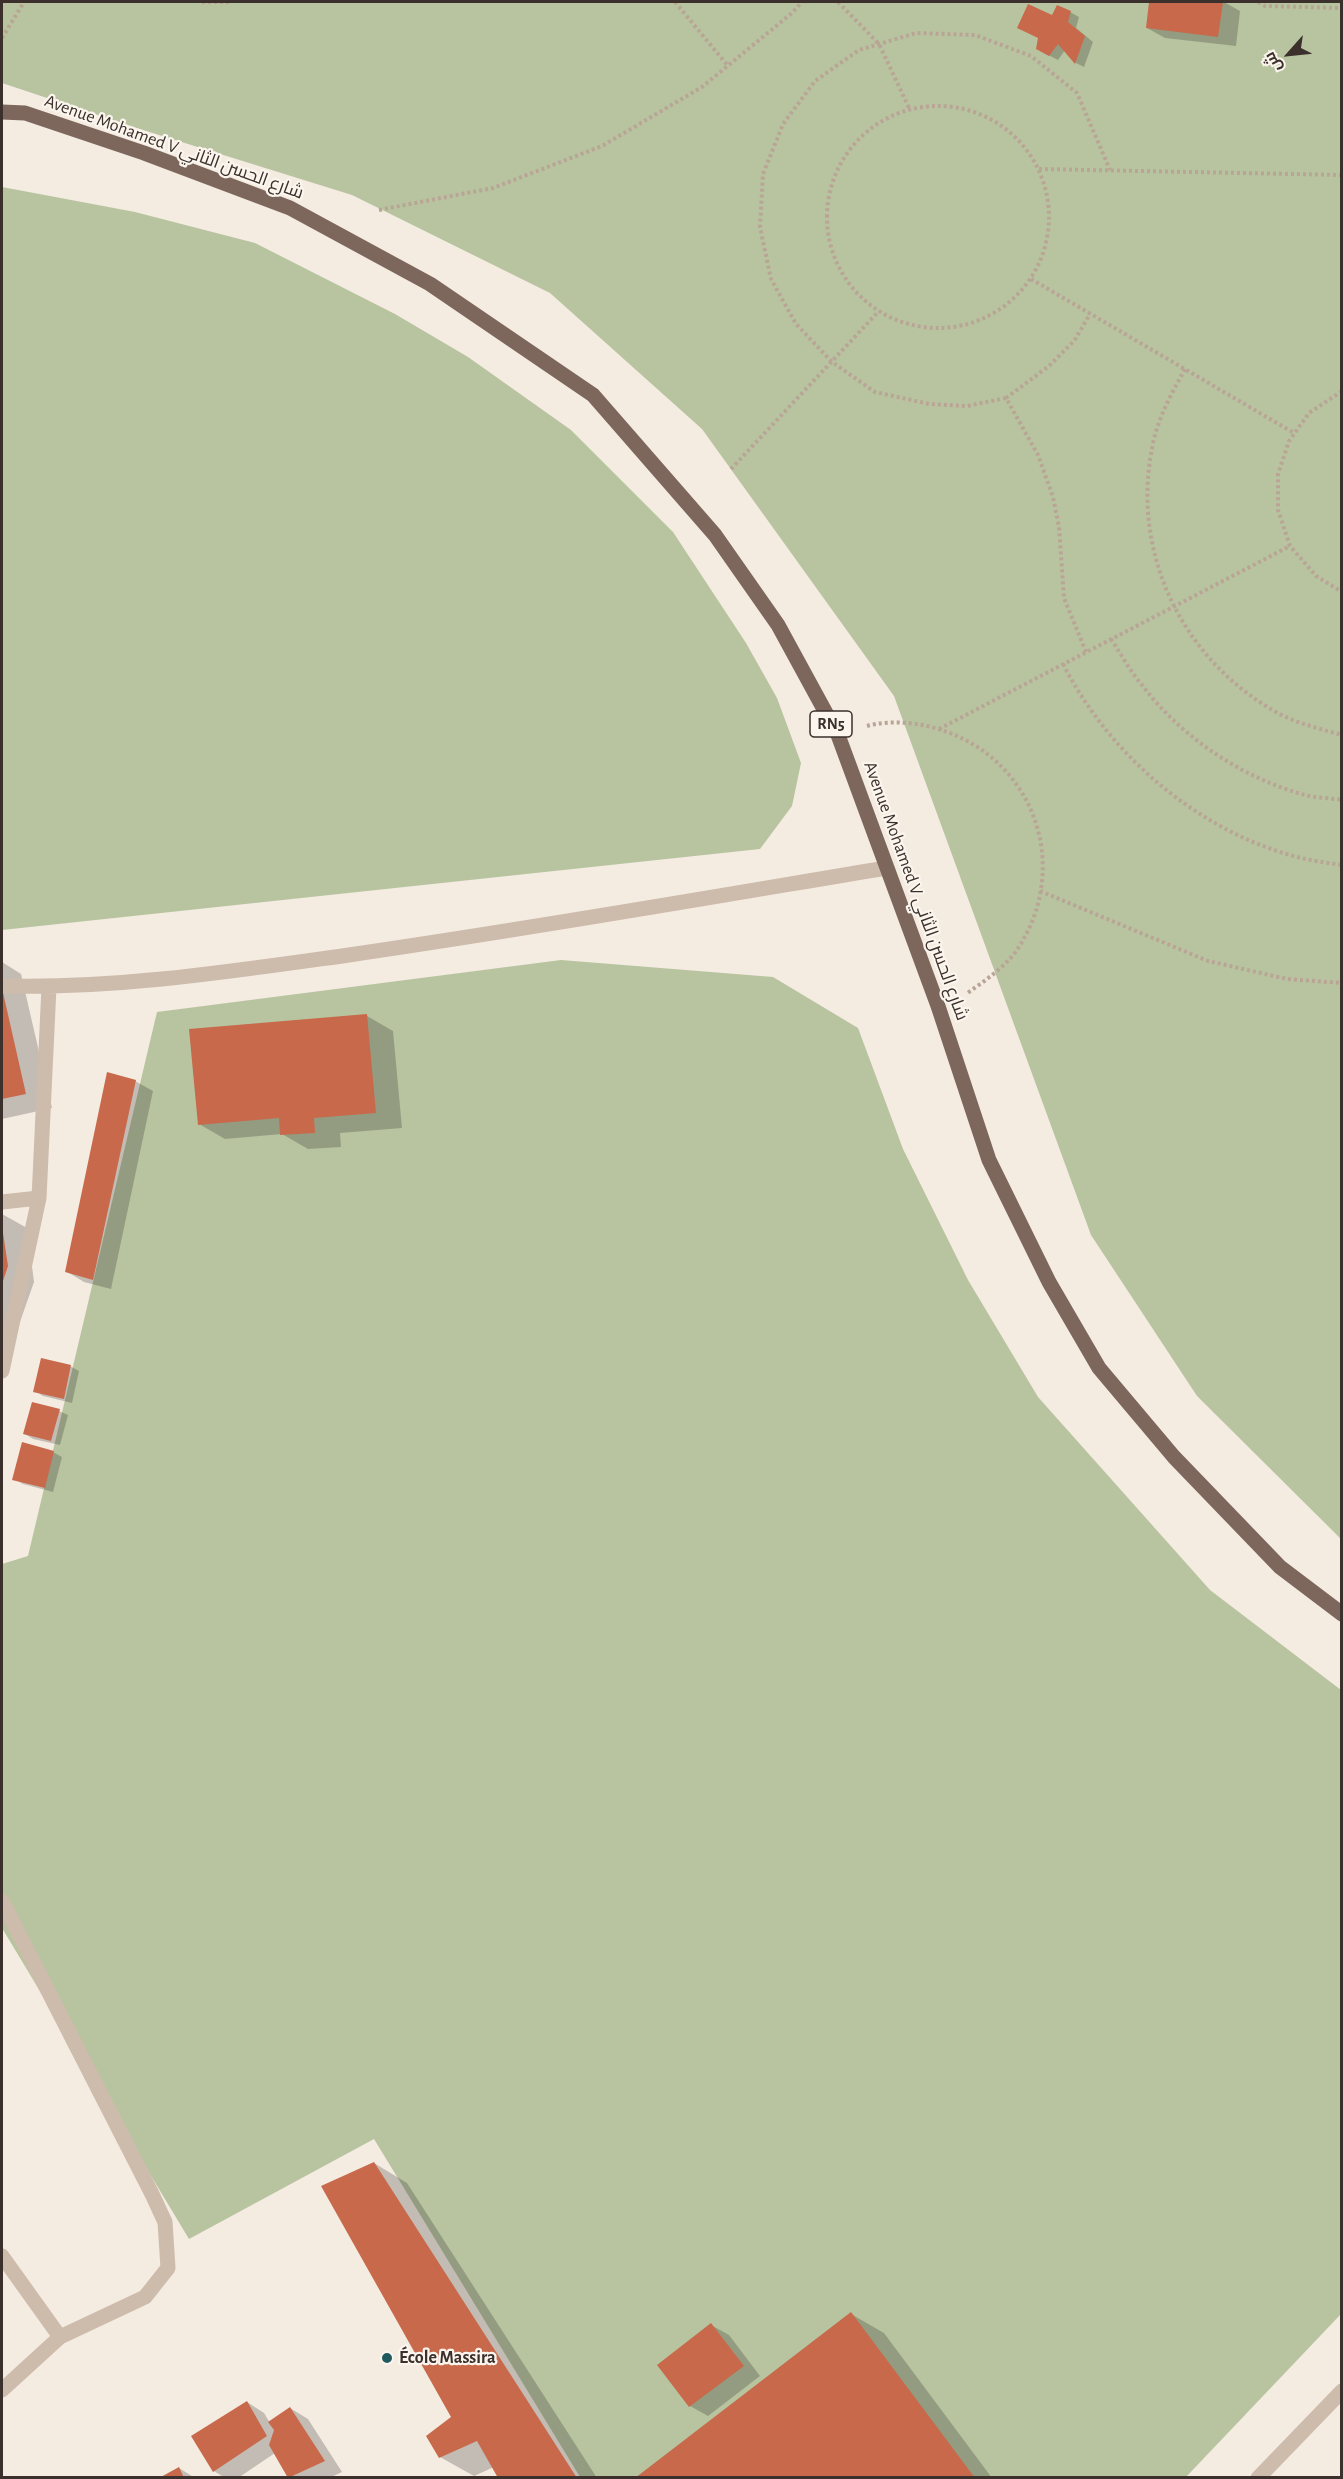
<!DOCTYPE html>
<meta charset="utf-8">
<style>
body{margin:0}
#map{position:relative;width:1343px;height:2479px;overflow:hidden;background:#f4ebe1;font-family:"Alegreya Sans",Cairo,sans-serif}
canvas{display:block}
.frame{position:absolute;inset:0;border:3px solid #3b302b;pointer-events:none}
.north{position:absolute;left:1259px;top:24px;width:60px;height:60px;-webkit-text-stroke:4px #fbf5ee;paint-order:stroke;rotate:243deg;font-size:16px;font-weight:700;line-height:24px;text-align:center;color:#3b302b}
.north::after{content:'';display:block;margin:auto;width:21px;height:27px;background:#3b302b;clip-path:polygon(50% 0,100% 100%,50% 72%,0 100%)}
</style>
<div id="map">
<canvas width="1343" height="2479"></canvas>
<div class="frame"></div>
<div class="north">ش</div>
</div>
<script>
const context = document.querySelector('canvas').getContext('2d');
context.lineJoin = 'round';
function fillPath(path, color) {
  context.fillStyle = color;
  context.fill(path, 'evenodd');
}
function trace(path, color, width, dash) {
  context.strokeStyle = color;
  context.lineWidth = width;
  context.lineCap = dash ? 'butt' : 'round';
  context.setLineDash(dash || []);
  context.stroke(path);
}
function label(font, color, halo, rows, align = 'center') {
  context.font = font + ' "Alegreya Sans",Cairo,sans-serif';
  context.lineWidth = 4.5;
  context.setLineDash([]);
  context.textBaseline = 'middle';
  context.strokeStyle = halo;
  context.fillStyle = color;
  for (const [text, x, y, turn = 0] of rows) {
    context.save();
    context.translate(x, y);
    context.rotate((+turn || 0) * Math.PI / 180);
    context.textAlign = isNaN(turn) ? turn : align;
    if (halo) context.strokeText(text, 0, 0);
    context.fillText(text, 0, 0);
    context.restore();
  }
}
fillPath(new Path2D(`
 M2,2h1339v1537l-144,-143 -106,-161 -197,-539 -192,-267 -152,-136 -198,-98 -209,-65 -141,-47z
 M2,187l133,25 120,31 140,71 73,43 103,73 102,102 73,111 31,55 24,65 -9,43 -32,43 -758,81z
 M561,960l212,17 85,51 45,121 65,131 70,117 172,193 131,100v624l-155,163h-606l-206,-338 -185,100 -187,-311v-364l26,-8 129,-544z`), '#b8c4a0');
fillPath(new Path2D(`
 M1151,2h73l16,9 -4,35 -71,-8 -18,-10z
 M1070,12l9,5 -3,11 17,14 -9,25 -8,-4 -11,-13 -7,10 -12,-6 6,-37z
 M2,962l19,12 31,134 -50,11z
 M367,1016l26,15 9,97 -62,5 1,14 -33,2 -26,-15 -57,5 -26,-15z
 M135,1081l18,10 -42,198 -27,-7 -18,-11z
 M2,1214l25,14 7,54 -25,71 -7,6z
 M70,1366l9,5 -7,32 -29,-7 -8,-5z
 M59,1411l9,4 -8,30 -27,-6 -8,-5z
 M53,1452l9,5 -9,35 -30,-8 -9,-5z
 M374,2163l33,20 190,295h-98l-5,-11 -20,9 -34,-19 13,-40z
 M851,2314l33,19 108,145h-354z
 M711,2325l18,10 31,41 -52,40 -18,-10z
 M247,2402l17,11 6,10 20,-15 18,11 34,53 -13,6h-39l-15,-25 -37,25h-13l-11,-7z
 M179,2468l16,10h-32z`), '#0003');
fillPath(new Path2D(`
 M1149,2h74l-5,35 -72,-9z
 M1028,4l24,11 5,-10 14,6 -3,11 17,14 -10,28 -17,-20 -9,12 -13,-7 2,-11 -21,-10z
 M2,988l24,106 -24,5z
 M367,1014l9,99 -62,5 1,15 -35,2 -1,-17 -81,7 -9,-96z
 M107,1072l29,8 -43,200 -28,-8z
 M2,1226l6,40 -6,18z
 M41,1358l30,7 -7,34 -31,-7z
 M32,1402l28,7 -9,32 -28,-7z
 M22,1442l32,9 -9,37 -33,-8z
 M374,2162l203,316h-79l-21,-37 -38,17 -13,-22 25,-19 -130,-231z
 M851,2312l124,166h-340z
 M711,2323l33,43 -55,41 -32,-42z
 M247,2401l20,35 -54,36 -22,-36z
 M290,2407l35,54 -37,17 -19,-33 5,-15 -6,-8z
 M179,2467l5,11h-25z`), '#c8694b');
trace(new Path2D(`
 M202,2h27
 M675,2l53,64
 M838,2l41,42 31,66
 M1258,2l7,4 77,2
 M2,38l22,-36
 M827 217a111 111 0 1 1 222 0a111 111 0 1 1-222 0Z
 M1039,169l303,6
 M379,210l114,-22 109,-42 100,-59 90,-74 10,-11
 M1031,279l263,154
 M1185,369c-12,22 -25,45 -31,70 -25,106 23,213 115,269 22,14 48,20 73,27
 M1342,391l-33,22 -20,28 -11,33v36l12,36 26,30 26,16
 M1006,398l-39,8 -38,-2 -54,-12 -43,-30 -36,-38 -25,-45 -11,-52 3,-53 20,-50 32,-43 44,-31 57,-17 59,2 56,21 46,37 33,77
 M731,469l148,-158
 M1111,639c10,15 19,32 31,46 39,52 100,93 163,110 11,3 25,3 37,5
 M1086,652l-22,-54 -5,-71 -6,-30 -15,-42 -32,-57 43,-32 25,-25 16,-27
 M1063,664c47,92 137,169 238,194 13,3 27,5 41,7
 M867,726c26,-7 56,-3 80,6 86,31 122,130 75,210 -12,22 -36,38 -56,52
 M939,729l351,-183
 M1040,891l168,70 79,18 55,4`), '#b9a596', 4, [3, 3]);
trace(new Path2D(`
 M2,986c116,3 232,-15 347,-31 180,-26 358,-57 537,-87
 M2,1202l37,-4
 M2,1371l37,-173 10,-211
 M2,1901l150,293 13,28 3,46 -23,29 -85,40 -58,53
 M2,2256l58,81`), '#cdbbac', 15);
trace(new Path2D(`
 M1258,2478l84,-87`), '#cdbbac', 15);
trace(new Path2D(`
 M2,112l23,1 119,40 146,55 140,76 163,111 122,140 63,90 60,110 100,271 51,154 60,122 50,86 75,89 106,110 62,47`), '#7d675c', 15);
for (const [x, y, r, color] of [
 [387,2358,6,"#1f5a5e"]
]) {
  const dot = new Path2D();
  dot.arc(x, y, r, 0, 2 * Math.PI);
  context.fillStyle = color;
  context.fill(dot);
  trace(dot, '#fbf5ee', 2);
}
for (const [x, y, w] of [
 [831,724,42]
]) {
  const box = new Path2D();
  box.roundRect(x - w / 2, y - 13, w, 26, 4.5);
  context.fillStyle = '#fbf5ee';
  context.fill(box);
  trace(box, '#3b302b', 1.5);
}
label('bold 16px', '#3b302b', null, [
 ["RN5",831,724]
]);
label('18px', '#3b302b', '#fbf5ee', [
 ["Avenue Mohamed V شارع الحسن الثاني",174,147,20],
 ["Avenue Mohamed V شارع الحسن الثاني",916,891,70]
]);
label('bold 18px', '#3b302b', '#fbf5ee', [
 ["École Massira",399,2358]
], 'left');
</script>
